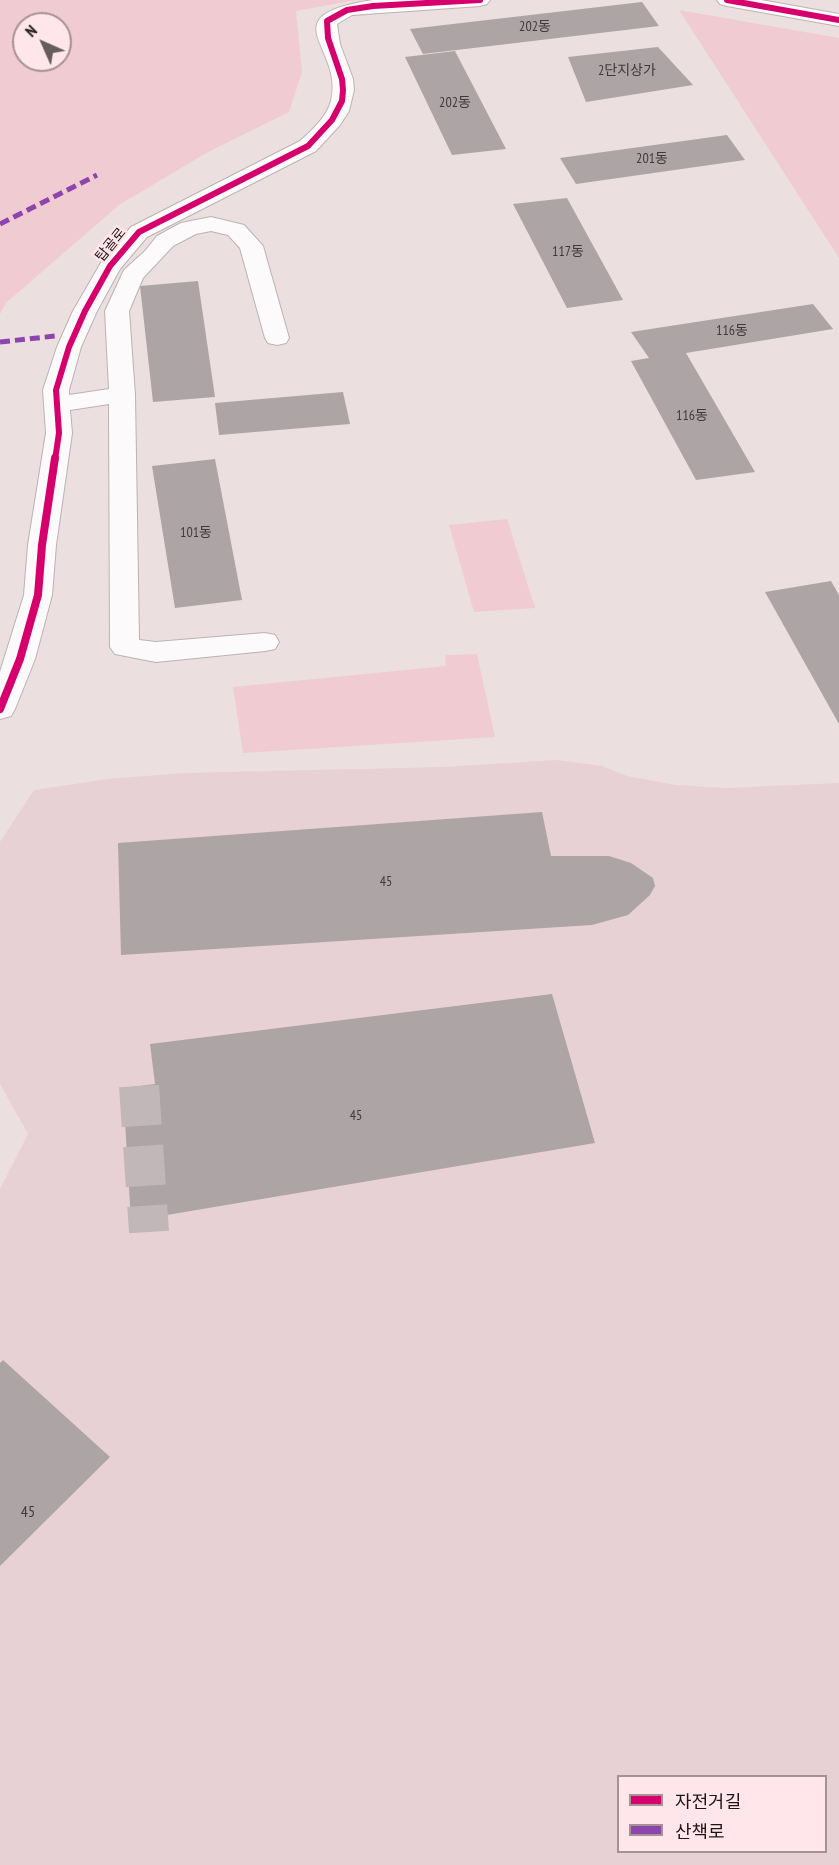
<!DOCTYPE html>
<meta charset="utf-8">
<style>
body{margin:0}
#map{position:relative;width:839px;height:1865px;overflow:hidden;background:#ebdfe0;font-family:"PT Sans Narrow","Noto Sans KR",sans-serif}
canvas{display:block}
.legend{position:absolute;left:617px;top:1775px;width:210px;height:78px;box-sizing:border-box;background:#ffe6ea;border:2px solid #a59295;margin:0;padding:8px 10px;list-style:none;font-size:18px;color:#1d1516}
.legend li{display:flex;align-items:center;gap:12px;height:30px}
.legend b{width:30px;border:2px solid #a59295}
.north{position:absolute;left:12px;top:12px;width:60px;height:60px;box-sizing:border-box;background:#ffe6ea;border:2px solid #a59295;border-radius:50%;rotate:315deg;font-size:16px;font-weight:700;line-height:24px;text-align:center;color:#1d1516}
.north::after{content:'';display:block;margin:auto;width:21px;height:27px;background:#655c5d;clip-path:polygon(50% 0,100% 100%,50% 72%,0 100%)}
</style>
<div id="map">
<canvas width="839" height="1865"></canvas>
<ul class="legend">
<li><b style="height:8px;background:#d6006c"></b>자전거길</li>
<li><b style="height:8px;background:#8e44ad"></b>산책로</li>
</ul>
<div class="north">N</div>
</div>
<script>
const context = document.querySelector('canvas').getContext('2d');
context.lineJoin = 'round';
function fillPath(path, color) {
  context.fillStyle = color;
  context.fill(path, 'evenodd');
}
function trace(path, color, width, dash) {
  context.strokeStyle = color;
  context.lineWidth = width;
  context.lineCap = dash ? 'butt' : 'round';
  context.setLineDash(dash || []);
  context.stroke(path);
}
function label(font, color, halo, rows, align = 'center') {
  context.font = font + ' "PT Sans Narrow","Noto Sans KR",sans-serif';
  context.lineWidth = 5;
  context.setLineDash([]);
  context.textBaseline = 'middle';
  context.strokeStyle = halo;
  context.fillStyle = color;
  for (const [text, x, y, turn = 0] of rows) {
    context.save();
    context.translate(x, y);
    context.rotate((+turn || 0) * Math.PI / 180);
    context.textAlign = isNaN(turn) ? turn : align;
    if (halo) context.strokeText(text, 0, 0);
    context.fillText(text, 0, 0);
    context.restore();
  }
}
fillPath(new Path2D(`
 M557,760l45,6 25,10 49,9 49,3 114,-5v1082h-839v-676l28,-55 -28,-50v-242l34,-52 74,-11 76,-6 260,-6zM618,1776h208v76h-208z`), '#e8d1d4');
fillPath(new Path2D(`
 M0,0h356l-60,11 6,61 -13,40 -81,40 -89,53 -113,98 -6,11zM24,24h36v36h-36z
 M679,10l160,28v220z
 M507,519l28,89 -61,4 -25,-87z
 M477,654l18,83 -252,16 -10,-66 213,-21 -1,-11z`), '#f0ccd2');
fillPath(new Path2D(`
 M642,2l17,24 -236,28 -13,-25z
 M658,47l35,38 -107,17 -18,-45z
 M455,51l51,98 -54,6 -47,-98z
 M727,135l18,25 -169,24 -16,-26z
 M567,198l56,102 -56,8 -54,-104z
 M198,281l17,116 -62,5 -13,-116z
 M813,304l20,25 -147,24 69,119 -59,8 -65,-119 18,-3 -18,-26z
 M343,392l7,32 -131,11 -4,-32z
 M215,459l27,141 -67,8 -23,-142z
 M831,581l8,14v129l-74,-132z
 M542,812l9,44h58l22,7 22,15 2,8 -5,9 -22,20 -36,10 -471,30 -3,-112z
 M552,994l43,149 -464,78 -8,-133 32,-4 -5,-40z
 M3,1360l107,97 -110,109v-203z`), '#ada4a5');
trace(new Path2D(`
 M139,1086l10,146`), '#c2b7b8', 40, [40, 20]);
const minor = new Path2D(`
 M373,0h117l-3,4 -7,2 -128,9 -15,9 3,20 13,35 1,11 -5,21 -9,14 -24,26 -169,86 -27,32 -23,42 -16,36 -12,43v5l40,-6 -4,-78 19,-41 21,-19 12,-15 24,-13 30,-6 33,8 19,21 26,92 -3,5 -9,2 -9,-2 -3,-5 -25,-90 -12,-13 -17,-4 -15,3 -23,12 -30,32 -14,33 6,84 4,245 17,2 109,-9 10,2 4,7 -4,7 -10,2 -109,11 -41,-8 -5,-7 -1,-243 -39,6 2,23 -16,112 -4,50 -17,64 -20,50 -4,7 -11,3v-47l24,-77 4,-50 18,-112 -3,-43 14,-43 16,-36 29,-50 29,-34 169,-86c12,-11 26,-23 31,-40 14,-54 -64,-85 42,-101z
 M717,0h44l78,14v12l-112,-20 -7,-2z`);
trace(minor, '#bcb2b3', 2);
fillPath(minor, '#fcfafa');
trace(new Path2D(`
 M0,224l97,-49
 M0,342l55,-6`), '#8e44ad', 5, [10, 5]);
trace(new Path2D(`
 M727,0l112,20
 M55,460l4,-27 -3,-43 13,-43 16,-36 25,-45 29,-34 169,-86 24,-26 10,-19 1,-11 -1,-11 -14,-41 -1,-17 20,-11 26,-4 107,-6`), '#d6006c', 6);
trace(new Path2D(`
 M0,709l20,-50 18,-64 4,-50 13,-87`), '#d6006c', 8);
label('14px', '#41393a', null, [
 ["202동",535,27],
 ["2단지상가",627,71],
 ["202동",455,103],
 ["201동",652,159],
 ["117동",568,252],
 ["116동",732,331],
 ["116동",692,416],
 ["101동",196,533],
 ["45",386,882],
 ["45",356,1116]
]);
label('14px', '#1d1516', '#ffe6ea', [
 ["탑골로",111,245,-51]
]);
label('16px', '#41393a', null, [
 ["45",28,1512]
]);
</script>
